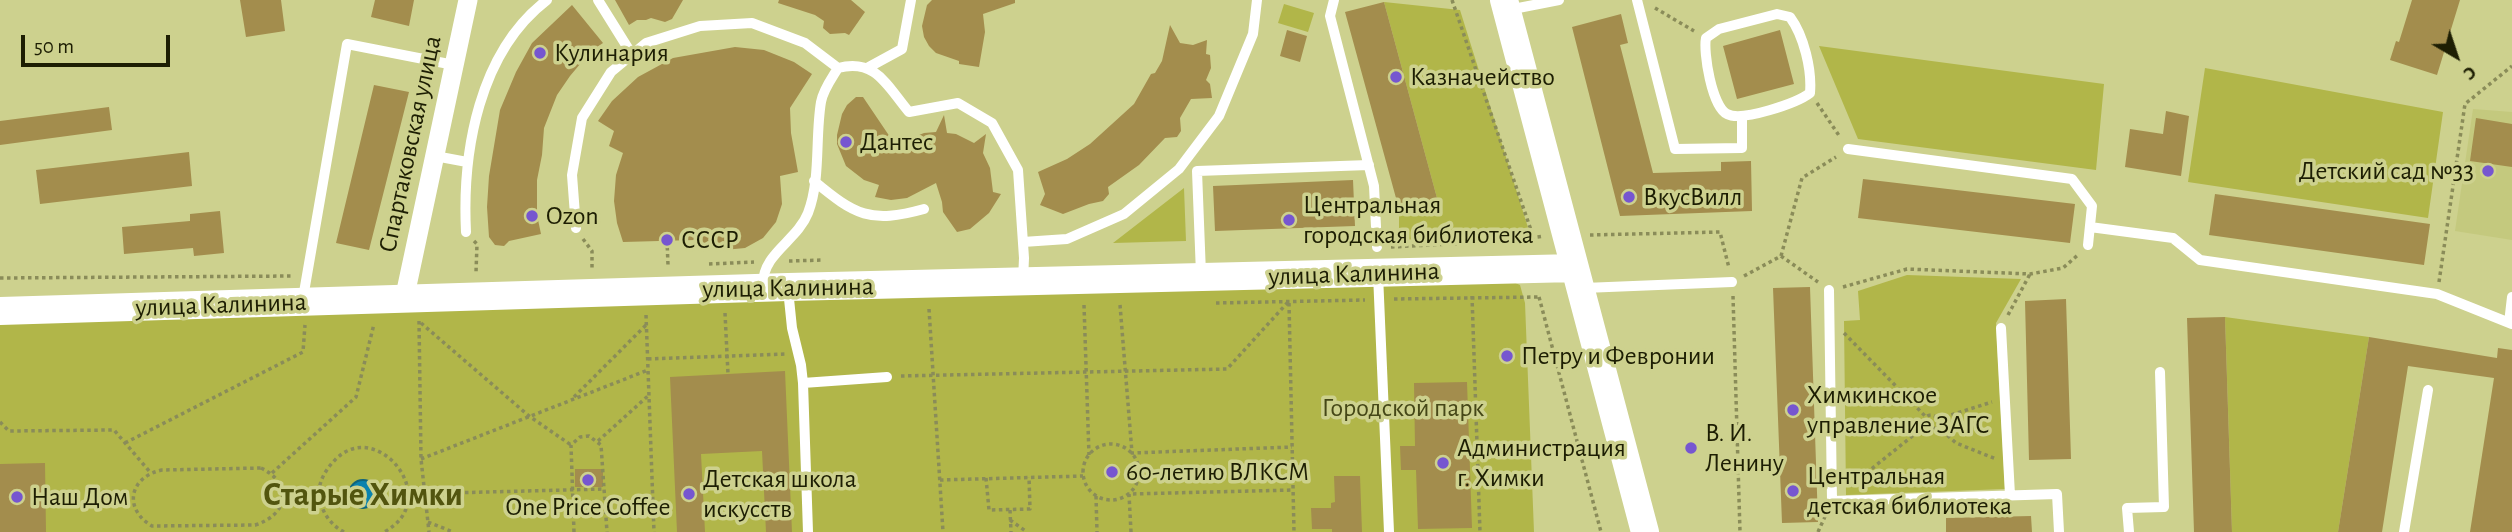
<!DOCTYPE html>
<meta charset="utf-8">
<style>
body{margin:0}
#map{position:relative;width:2512px;height:532px;overflow:hidden;background:#cdd18e;font-family:"Alegreya Sans",sans-serif}
canvas{display:block}
.north{position:absolute;left:2421px;top:21px;width:70px;height:70px;-webkit-text-stroke:5px #cdd18e;paint-order:stroke;rotate:141deg;font-size:19px;font-weight:700;line-height:28px;text-align:center;color:#1d1e03}
.north::after{content:'';display:block;margin:auto;width:24px;height:32px;background:#1d1e03;clip-path:polygon(50% 0,100% 100%,50% 72%,0 100%)}
.scale{position:absolute;left:21px;top:35px;width:149px;height:32px;box-sizing:border-box;border:4px solid #1d1e03;border-top:0;padding-left:9px;font-size:21px;line-height:24px;white-space:nowrap;color:#1d1e03;-webkit-text-stroke:5px #cdd18e;paint-order:stroke}
</style>
<div id="map">
<canvas width="2512" height="532"></canvas>
<div class="north">С</div>
<div class="scale">50 m</div>
</div>
<script>
const context = document.querySelector('canvas').getContext('2d');
context.lineJoin = 'round';
function fillPath(path, color) {
  context.fillStyle = color;
  context.fill(path, 'evenodd');
}
function trace(path, color, width, dash) {
  context.strokeStyle = color;
  context.lineWidth = width;
  context.lineCap = dash ? 'butt' : 'round';
  context.setLineDash(dash || []);
  context.stroke(path);
}
function label(font, color, halo, rows, align = 'center') {
  context.font = font + ' "Alegreya Sans",sans-serif';
  context.lineWidth = 7;
  context.setLineDash([]);
  context.textBaseline = 'middle';
  context.strokeStyle = halo;
  context.fillStyle = color;
  for (const [text, x, y, turn = 0] of rows) {
    context.save();
    context.translate(x, y);
    context.rotate((+turn || 0) * Math.PI / 180);
    context.textAlign = isNaN(turn) ? turn : align;
    if (halo) context.strokeText(text, 0, 0);
    context.fillText(text, 0, 0);
    context.restore();
  }
}
fillPath(new Path2D(`
 M2473,109l39,3v128l-57,-9z`), '#c4c97e');
fillPath(new Path2D(`
 M1384,2l76,8 70,224 -131,6v-31l38,-11z
 M1284,4l30,9 -6,19 -30,-9z
 M1819,46l285,38 -8,86 -238,-31z
 M2205,68l238,44 -15,106 -240,-36z
 M1184,188l2,53 -73,2z
 M1907,275l114,4 -25,44 9,166 -159,6 -2,-174 16,-1 -2,-29z
 M1513,282l7,3 5,18 9,229h-1534v-210l637,-19z
 M2225,317l144,20 -31,195h-106z`), '#b1b649');
const water = new Path2D(`
 M349 494a14 14 0 1 1 28 0a14 14 0 1 1-28 0Z`);
fillPath(water, '#0a82ae');
trace(water, '#10647b', 2);
fillPath(new Path2D(`
 M240,0h41l4,31 -39,6z
 M375,0h39l-5,26 -38,-9z
 M615,0h68l-11,19 -7,3 -14,-4 -5,2h-9l-8,5z
 M779,0h72l14,12 -16,23 -4,-2 -15,1 -7,-6 1,-7 -9,-6 -37,-12z
 M932,0h83v3l-32,11 2,18 -6,35 -20,-3v-3l-23,-8 -7,-7 -5,-9 -2,-11 5,-21z
 M2412,0h48l-23,75 -47,-15 6,-19 3,1z
 M1384,2l53,196 -38,11 -54,-197z
 M572,5l31,38 -12,8 -21,25 -13,19 -13,33 -2,27 -5,25v35l4,19 -32,7 -5,5 -9,-1 -6,-8 -2,-30 2,-31 11,-66 16,-38 16,-29z
 M1621,14l7,29 -8,2 33,128 68,-2v-9l30,-1 1,50 -132,5 -48,-189z
 M1170,25l10,18 13,2 14,-5 -1,14 4,1 1,13 -5,12 4,4 2,14 -21,1 -11,19 1,13 -4,6 -12,1 -26,27 -31,22 1,7 -6,7 -14,3 -26,10 -23,-9 5,-11 -7,-22 29,-13 23,-15 44,-40 17,-30 4,-1 7,-12z
 M1287,30l20,6 -7,26 -20,-6z
 M1780,30l14,54 -57,15 -14,-53z
 M735,47l29,3 30,12 18,12 -22,34 1,25 7,39 -18,4 2,28 -6,18 -13,16 -18,10 -21,2 -15,-3 -14,-7 -72,2 -6,-19 -3,-22 2,-26 7,-22 -14,-7 5,-15 -16,-10 14,-20 26,-24 35,-19z
 M374,85l35,7 -40,158 -33,-7z
 M856,97h7l27,40h8l4,5 22,-9 12,-1 8,-17 3,18 9,1 18,9 12,-9 -3,19 7,15 3,24 8,2 -12,19 -19,16 -13,3 -14,-20 -1,-10 -6,-19 -29,15 -16,2 -16,-3 4,-12 -15,-5 -18,-14 -9,-22v-9l5,-21 5,-9z
 M109,107l3,23 -112,15v-24z
 M2166,111l23,5 -8,60 -56,-9 5,-38 33,5z
 M2476,118l36,6v43l-42,-6z
 M189,152l3,34 -152,18 -4,-34z
 M1863,179l212,25 -5,39 -212,-25z
 M1353,180l2,46 -140,5 -2,-45z
 M2215,194l215,30 -6,41 -215,-30z
 M220,211l4,42 -30,3 -1,-8 -69,6 -2,-27 68,-6v-7z
 M1810,287l8,235 -36,1 -9,-235z
 M2066,299l5,160 -42,1 -4,-159z
 M2225,317l7,215h-38l-7,-214z
 M2369,337l128,21 1,-10 14,2v182h-42l24,-154 -86,-12 -26,166h-44z
 M785,371l7,161h-26l-4,-81 -61,3 4,78h-28l-7,-155z
 M1467,382l5,146 -54,1 -2,-59h-15l-1,-24h15l-1,-63z
 M45,463l1,69h-46v-68z
 M575,469h28v18h-28z
 M1334,476h26l2,56h-30v-3h-20l-1,-21h20v-5l4,-1z
 M2031,516l1,16h-86v-14z`), '#a38d4d');
trace(new Path2D(`
 M1452,0l81,236v9
 M1655,8l39,23
 M1817,103l23,34
 M1590,235l130,-3 9,36
 M583,239l9,12v17
 M667,240l1,25
 M474,241l3,3 -1,28
 M1391,247l119,-6 34,-5
 M1781,256l21,-78 34,-21
 M789,261l35,-1
 M709,264l45,-2
 M1744,276l37,-20 37,26
 M0,278l292,-2
 M2439,282l26,-178 47,-38
 M1843,287l64,-18 123,5 33,-6 16,-14
 M1472,296l8,236
 M1733,296l7,236
 M1539,297l62,235
 M1394,299l145,-2
 M1216,303l149,-3
 M1289,303l5,229
 M1084,305l5,150
 M1120,305l12,148 160,-6
 M929,309l14,223
 M725,313l3,61
 M646,315l8,217
 M2008,315l22,-41
 M419,321l2,138 8,73
 M421,323l108,93 42,29
 M1844,333l82,84
 M648,359l138,-5
 M901,376l326,-7 62,-68
 M574,397l73,-73
 M1924 422a7 7 0 1 1 14 0a7 7 0 1 1-14 0Z
 M1938,419l54,-17
 M0,422l9,9 105,-1 36,42
 M1937,426l19,17 40,16
 M598,441l51,-46
 M125,443l178,-91 2,-27
 M1083 472a28 28 0 1 1 56 0a28 28 0 1 1-56 0Z
 M1469,456l111,-3
 M421,459l227,-89
 M261,468c33,16 27,47 -6,57l-103,1c-29,-17 -23,-49 10,-56z
 M272,473l84,-76 18,-73
 M986,478l3,32 41,-1 -1,-32
 M940,480l143,-4
 M1850,486l75,-60
 M283,492l36,-1
 M409,494l195,-5
 M1096,496l1,36
 M1010,510l1,22
 M1010,520l17,12
 M428,522l25,10
 M344,532c-14,-7 -24,-22 -25,-39 0,-12 7,-24 16,-33 42,-44 110,40 49,72
 M574,532l-3,-87 9,-8 9,-1 12,9 6,87
 M1131,532l-2,-38 164,-4
 M1818,532l9,-20`), '#8a8c59', 3.5, [3.5, 3.5]);
trace(new Path2D(`
 M598,0l33,53
 M1334,0l-4,16 44,170 3,61
 M1637,0l38,149 67,-1v-32
 M1508,10l51,-10
 M1777,14l13,3c14,19 22,53 20,76 -13,10 -68,29 -83,21 -15,-7 -24,-62 -21,-76l13,-9z
 M869,67l33,-18 9,-49
 M838,68c38,-10 49,18 71,44l49,-9 34,20 26,47 6,88 -1,22
 M1848,149l224,30 20,27 -4,39
 M435,156l32,6
 M814,181c41,34 56,43 110,28
 M2090,227l83,11 27,22 237,34 75,30
 M576,228l-4,-53 10,-57 29,-46 35,-29 54,-17 52,-3 53,20 33,25c-6,10 -15,22 -17,34 -6,36 0,77 -13,111 -11,28 -45,40 -45,71
 M466,232c-4,-81 13,-180 81,-232
 M1023,242l44,-3 57,-25 55,-45 40,-53 34,-82 4,-34
 M1201,274l-4,-103 172,-6
 M1378,274l11,258
 M1584,288l148,-6
 M788,289l4,39 9,37 2,18 5,149
 M1829,290l3,211 225,-7 2,38
 M303,298l44,-254 107,21
 M2509,323l3,-26
 M2001,328l9,167
 M803,383l84,-6
 M2129,532l-2,-24 37,-1 -4,-135
 M2404,532l24,-142`), '#fff', 10);
trace(new Path2D(`
 M404,300l64,-300`), '#fff', 19);
trace(new Path2D(`
 M1504,0l141,532
 M0,311l788,-24 787,-19`), '#fff', 28);
for (const [x, y, r, color] of [
 [540,53,7,"#7656d0"],
 [1396,77,7,"#7656d0"],
 [846,142,7,"#7656d0"],
 [2488,171,7,"#7656d0"],
 [1629,197,7,"#7656d0"],
 [532,216,7,"#7656d0"],
 [1289,220,7,"#7656d0"],
 [667,240,7,"#7656d0"],
 [1507,356,7,"#7656d0"],
 [1793,410,7,"#7656d0"],
 [1691,448,7,"#7656d0"],
 [1443,463,7,"#7656d0"],
 [1112,472,7,"#7656d0"],
 [588,480,7,"#7656d0"],
 [1793,491,7,"#7656d0"],
 [689,494,7,"#7656d0"],
 [17,497,7,"#7656d0"]
]) {
  const dot = new Path2D();
  dot.arc(x, y, r, 0, 2 * Math.PI);
  context.fillStyle = color;
  context.fill(dot);
  trace(dot, '#cdd18e', 2.5);
}
label('26px', '#1d1e03', '#cdd18e', [
 ["Кулинария",554,53],
 ["Казначейство",1410,77],
 ["Дантес",860,142],
 ["Детский сад №33",2474,171,"right"],
 ["ВкусВилл",1643,197],
 ["Центральная",1303,205],
 ["городская библиотека",1303,235],
 ["Ozon",546,216],
 ["СССР",681,240],
 ["Петру и Февронии",1521,356],
 ["Химкинское",1807,395],
 ["управление ЗАГС",1807,425],
 ["В. И.",1705,433],
 ["Ленину",1705,463],
 ["Администрация",1457,448],
 ["г. Химки",1457,478],
 ["60-летию ВЛКСМ",1126,472],
 ["Центральная",1807,476],
 ["детская библиотека",1807,506],
 ["Детская школа",703,479],
 ["искусств",703,509],
 ["Наш Дом",31,497],
 ["One Price Coffee",588,507,"center"]
], 'left');
label('26px', '#1d1e03', '#cdd18e', [
 ["Спартаковская улица",410,144,-78],
 ["улица Калинина",1354,274,-2],
 ["улица Калинина",788,288,-1],
 ["улица Калинина",221,305,-2]
]);
label('26px', '#454717', '#cdd18e', [
 ["Городской парк",1403,408]
]);
label('bold 33px', '#52550f', '#cdd18e', [
 ["Старые Химки",363,495]
]);
</script>
